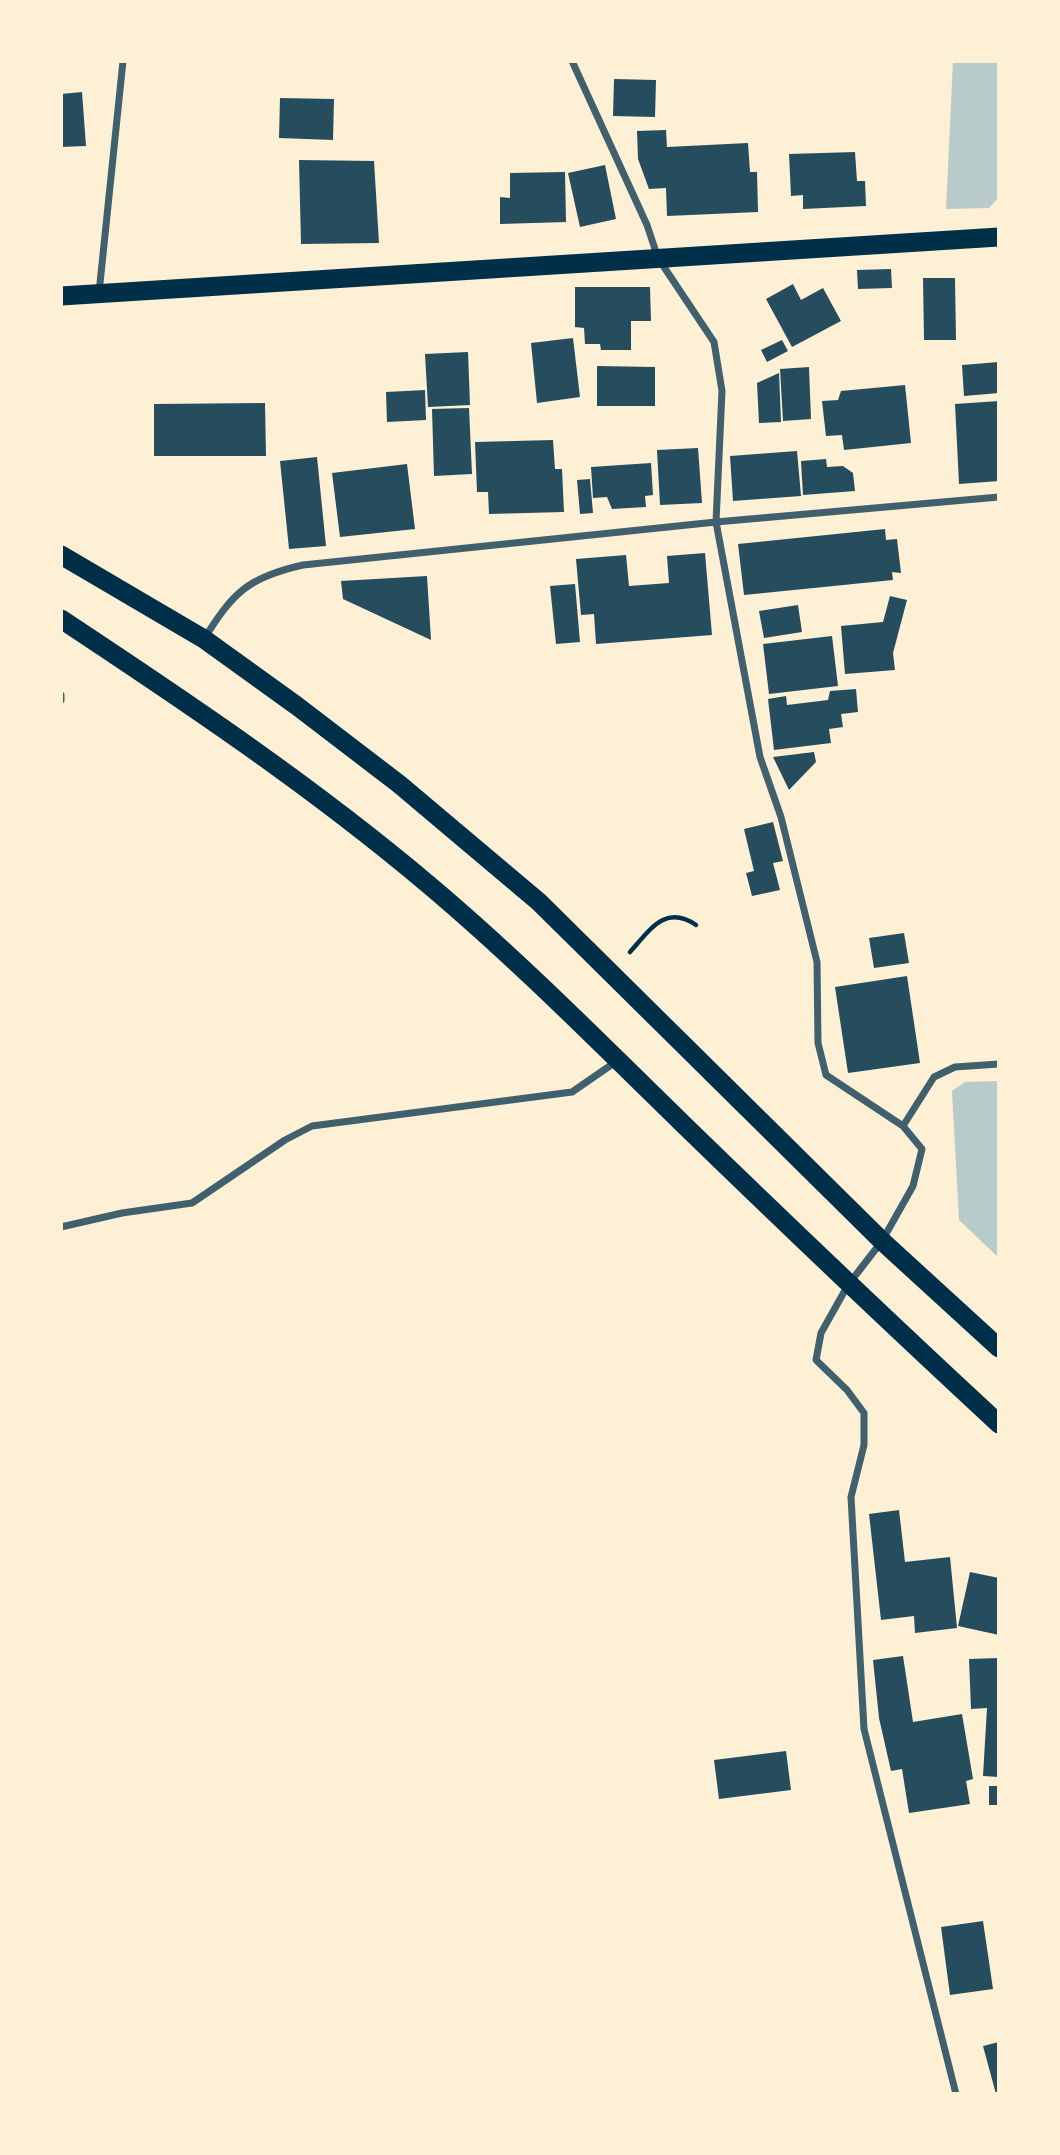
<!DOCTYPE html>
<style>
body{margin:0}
#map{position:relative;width:1060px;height:2155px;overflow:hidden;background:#fdf0d5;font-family:"Roboto Serif",serif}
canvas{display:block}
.frame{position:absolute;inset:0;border:63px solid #fdf0d5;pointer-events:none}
</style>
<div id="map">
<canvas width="1060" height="2155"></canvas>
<div class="frame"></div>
</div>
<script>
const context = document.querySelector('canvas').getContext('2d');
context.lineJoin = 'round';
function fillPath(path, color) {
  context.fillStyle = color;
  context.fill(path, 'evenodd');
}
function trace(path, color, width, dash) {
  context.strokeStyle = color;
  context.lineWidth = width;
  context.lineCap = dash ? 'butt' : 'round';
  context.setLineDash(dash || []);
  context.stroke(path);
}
fillPath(new Path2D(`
 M953,61h46v136l-10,11 -43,1z
 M999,1081v177l-40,-38 -7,-129 13,-9z`), '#b9caca');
fillPath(new Path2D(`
 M614,79l42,1 -1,37 -42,-1z
 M82,92l4,54 -25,1v-53z
 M280,98l54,1 -1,41 -54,-2z
 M666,130l1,17 81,-4 2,29h7l1,40 -91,4 -1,-28 -17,1 -11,-30 -1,-28z
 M855,152l2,29h8l1,25 -63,3v-14l-12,1 -2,-42z
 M299,160l75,1 5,82 -78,1z
 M605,165l11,54 -36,8 -12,-54z
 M565,172l1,50 -66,2v-27l10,1v-25z
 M891,269l1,19 -34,1 -1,-19z
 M923,278h32l1,62h-32z
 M793,284l8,16 22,-12 18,33 -49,26 -26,-48z
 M575,287h75l1,34h-20v29h-30l-1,-6h-15l-1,-16 -9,-1z
 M573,338l7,59 -43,6 -6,-60z
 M782,340l6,11 -21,11 -6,-12z
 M468,352l2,53 -42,2 -3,-53z
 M999,362v31l-35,3 -2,-31z
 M597,366l58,1v39h-58z
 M809,367l2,52 -28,2 -3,-52z
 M779,373l2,49 -22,1 -2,-40z
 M905,385l6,58 -67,7 -2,-15 -16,1 -4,-35 16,-1 3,-9z
 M425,390l1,30 -39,2 -1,-30z
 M999,401v80l-40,3 -4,-80z
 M265,403l1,53h-112v-52z
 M469,408l3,66 -38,2 -2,-67z
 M553,440l2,29h7l2,43 -75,2 -1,-22h-11l-2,-50z
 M698,448l4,55 -42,2 -3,-55z
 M797,451l4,45 -68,5 -3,-45z
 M317,457l9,89 -37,3 -9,-88z
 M826,459l1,8 16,-1 10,7 2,18 -52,4 -2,-34z
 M651,463l2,32 -8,1 1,11 -34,2 -5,-12 -14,1 -2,-31z
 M407,464l8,65 -75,8 -8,-64z
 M590,479l3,34 -13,1 -3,-34z
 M885,529l1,11 11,-1 4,34 -9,-1 1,8 -149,15 -6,-51z
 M705,553l7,82 -116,9 -2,-30 -13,1 -5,-56 50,-4 3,31 40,-3 -2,-27z
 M427,576l4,64 -88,-41 -2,-18z
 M575,584l5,58 -24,2 -6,-58z
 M890,596l17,4 -14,53 2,17 -50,4 -4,-48 42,-4z
 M798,605l4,27 -38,6 -5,-27z
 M832,636l6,50 -69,8 -6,-50z
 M856,689l2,23 -17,2 2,13 -14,2 2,14 -57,7 -6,-51 18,-3 1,9 41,-5 2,-9z
 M814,752l2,10 -27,28 -16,-33z
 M773,822l10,39 -10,2 7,27 -28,6 -6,-23 8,-2 -10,-42z
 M904,933l5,30 -35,5 -5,-30z
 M907,976l13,87 -72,10 -13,-86z
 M899,1510l6,52 45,-5 7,71 -42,5 -1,-17 -33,4 -12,-106z
 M970,1572l29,6v57l-41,-9z
 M903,1656l10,66 49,-8 11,65 -7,2 4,23 -61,9 -7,-44 -11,2 -12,-53 -6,-58z
 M999,1658v119l-16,-1 4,-68 -16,1 -2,-50z
 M786,1751l5,39 -72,9 -5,-39z
 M989,1786h10v19h-10z
 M983,1921l10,68 -43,6 -9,-68z
 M999,2042v52h-3l-13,-48z`), '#264d5e');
trace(new Path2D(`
 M630,952c20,-22 35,-48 66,-27`), '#003049', 4.5);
trace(new Path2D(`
 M572,61l75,164 11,33 56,84 8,49 -6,131 44,235 21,60 36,145 1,81 8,32 77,51 19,23 -9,37 -31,55 -34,44 -27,48 -5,27 31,30 17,23v32l-13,52 13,232 92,365
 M99,293l24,-232
 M204,639c29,-47 45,-62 99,-74l413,-43 283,-25
 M61,695v5
 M903,1126l31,-49 21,-10 44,-3
 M61,1227l61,-14 70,-10 93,-63 27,-14 260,-34 45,-31`), '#3f606c', 7);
trace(new Path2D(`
 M61,296l938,-59
 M61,555l143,84 93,67 102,78 140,118 343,339 117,107
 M61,619c127,84 252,168 368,266 89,75 171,158 254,239 104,101 209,201 316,300`), '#003049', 19);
</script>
